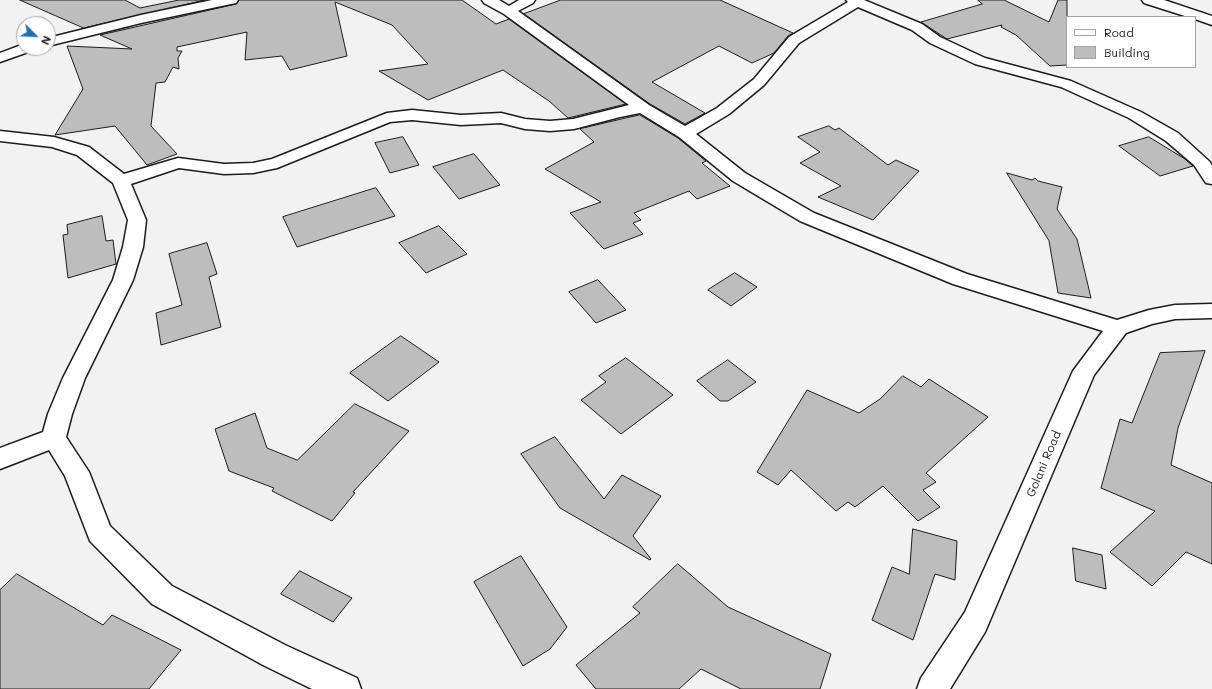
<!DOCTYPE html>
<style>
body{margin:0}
#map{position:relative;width:1212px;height:689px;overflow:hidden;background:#f2f2f2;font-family:Mali,sans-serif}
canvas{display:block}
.legend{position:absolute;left:1066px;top:16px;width:130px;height:52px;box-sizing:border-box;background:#fff;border:1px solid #a4a4a4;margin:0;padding:5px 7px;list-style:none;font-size:12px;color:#1c1c1c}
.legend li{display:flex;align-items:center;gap:8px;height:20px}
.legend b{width:20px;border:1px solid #a4a4a4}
.north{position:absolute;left:16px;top:16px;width:40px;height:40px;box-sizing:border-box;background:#fff;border:1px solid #a4a4a4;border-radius:50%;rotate:114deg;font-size:11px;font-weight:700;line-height:16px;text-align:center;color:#1c1c1c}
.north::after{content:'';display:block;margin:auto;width:14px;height:18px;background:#1f6fb2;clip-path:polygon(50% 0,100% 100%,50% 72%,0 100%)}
</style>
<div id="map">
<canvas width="1212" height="689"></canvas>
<ul class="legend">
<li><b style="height:5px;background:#fff"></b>Road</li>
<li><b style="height:11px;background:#bdbdbd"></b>Building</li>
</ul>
<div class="north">N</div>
</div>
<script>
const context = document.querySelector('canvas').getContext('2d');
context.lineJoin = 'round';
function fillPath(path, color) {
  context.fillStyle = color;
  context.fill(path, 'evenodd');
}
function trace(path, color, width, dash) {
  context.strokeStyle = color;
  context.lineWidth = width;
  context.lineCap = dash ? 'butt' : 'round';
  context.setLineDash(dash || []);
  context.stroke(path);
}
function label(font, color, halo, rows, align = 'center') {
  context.font = font + ' Mali,sans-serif';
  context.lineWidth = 3.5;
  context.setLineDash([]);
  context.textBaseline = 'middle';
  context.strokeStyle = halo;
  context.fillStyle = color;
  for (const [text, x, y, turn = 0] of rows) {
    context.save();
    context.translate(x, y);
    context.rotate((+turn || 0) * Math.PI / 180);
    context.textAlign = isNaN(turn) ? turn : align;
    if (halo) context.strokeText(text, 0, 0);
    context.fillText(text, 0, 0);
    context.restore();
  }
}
const building = new Path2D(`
 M20,0h105l15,8 39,-8h26l-121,28z
 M239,0h223l34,24 13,-5 117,85 -58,14 -19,-17 -46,-31 -75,30 -49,-29 49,-7 -36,-39 -57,-23 12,54 -57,14 -8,-14 -37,4 2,-28 -70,15v4h5l-4,7 1,11 -6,-2 -8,15 -9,1 -5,43 26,28 -30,11 -32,-39 -60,9 28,-46 -16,-43 65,3 -32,-14 136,-31z
 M561,0h159l73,33 -5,3 -14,17 -22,10 -33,-17 -67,36 53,31 -20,11 -35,-20 -126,-90z
 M978,0h26l45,22 9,-22h9v65l-17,1 -34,-31 -15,-8 1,-2 -55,14 -26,-17 61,-18z
 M640,115l38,23 28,23 -4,2 28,23 -33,13 -8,-8 -55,22 7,7 -8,3 10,11 -39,15 -34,-36 31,-11 -56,-33 49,-27 -14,-13z
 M829,126l6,4 4,-2 49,37 8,-5 23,11 -46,49 -55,-23 23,-11 -41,-23 20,-11 -22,-15z
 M403,137l16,28 -29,8 -15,-30z
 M1149,137l36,22 8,7 -33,10 -41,-30z
 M474,154l26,31 -41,14 -26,-32z
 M1007,173l25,7 3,-2 3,3 24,6 -5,22 20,30 14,59 -33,-5 -9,-52z
 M376,188l19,28 -98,31 -14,-30z
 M102,216l4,25 7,-1 3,24 -48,14 -5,-43 5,-1 -1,-9z
 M439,226l28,28 -41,19 -27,-30z
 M207,243l10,31 -8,3 12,50 -60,18 -5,-32 26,-8 -13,-51z
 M735,273l22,14 -26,19 -23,-16z
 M598,280l28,30 -30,13 -27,-31z
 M401,336l38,26 -51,39 -38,-28z
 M1205,351l-27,77 -7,37 41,18v81l-26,-12 -34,34 -42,-34 45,-41 -54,-23 19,-69 12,4 28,-70z
 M626,358l47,37 -52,39 -40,-34 25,-18 -7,-6z
 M728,360l28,22 -28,19h-8l-23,-20z
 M903,376l18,11 8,-8 59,38 -62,56 10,9 -13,8 17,17 -22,14 -35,-35 -28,21 -7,-5 -12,9 -45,-41 -13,15 -21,-13 50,-82 52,23 21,-14z
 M355,404l54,27 -56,61 2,1 -23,28 -60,-30 2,-3 -45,-17 -14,-42 40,-16 12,35 30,12z
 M555,437l49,62 18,-24 39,21 -28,40 18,23 -1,1 -90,-52 -39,-54z
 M913,529l44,12 -2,39 -20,-6 -22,66 -41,-20 20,-53 17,7z
 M1073,548l29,7 4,34 -30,-8z
 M521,556l46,71 -17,22 -27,17 -49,-84z
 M678,564l50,43 103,47 -11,35h-79l-40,-20 -22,20h-83l-20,-24 64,-52 -7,-6z
 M300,571l52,27 -19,24 -52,-28z
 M17,574l86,51 9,-10 69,35 -32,39h-149v-99z`);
fillPath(building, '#bdbdbd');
trace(building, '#1c1c1c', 1);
const minor = new Path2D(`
 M212,0h26l-2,3 -5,1 -90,19 -93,23v-8l93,-23z
 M482,0h17l10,6 10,-6h16l-2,3 -15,8 131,94 36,21 32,-18 37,-29 35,-42 59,-35 -2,-2h18l58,24 18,13 45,21 86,23 70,31 37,21 32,29 2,4v18l-6,-1 -12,-18 -28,-24 -37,-23 -68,-31 -86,-23 -45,-21 -18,-13 -54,-23 -59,36 -35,42 -35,29 -33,20 49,39 69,40 153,61 150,46 32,-10 26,-5 37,-1v14l-37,1 -23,5 -26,9 -32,42 -109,257 -35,57h-33l4,-11 44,-66 108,-241 30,-40 -150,-47 -153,-63 -67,-40 -54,-44 -39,-24 -20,4 -46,12 -24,2 -25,-2 -24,-6 -40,2 -49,-5 -22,2 -113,46 -24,5 -29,1 -45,-6 -48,16 15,36 -3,27 -10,33 -48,98 -13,36 -6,23 23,35 21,54 62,60 113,59 72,33 4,11h-49l-49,-24 -111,-61 -62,-63 -25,-65 -16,-26 -49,19v-21l43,-16 5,-18 15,-36 50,-98 10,-33 5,-27 -15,-37 -36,-28 -25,-8 -52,-6v-10l54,6 35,10 35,27 54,-16 46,6 29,-1 19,-4 115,-46 25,-3 49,5 40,-2 24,6 25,2 23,-2 56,-14 -125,-91 -20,-11z
 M1142,0h22l48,16v9l-17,-6v-2h-7l-44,-14z
 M24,44v4h9l-2,3 -31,11v-9z`);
trace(minor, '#1c1c1c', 3);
fillPath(minor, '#fff');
label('12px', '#1c1c1c', '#fff', [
 ["Golani Road",1044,464,-67]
]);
</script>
